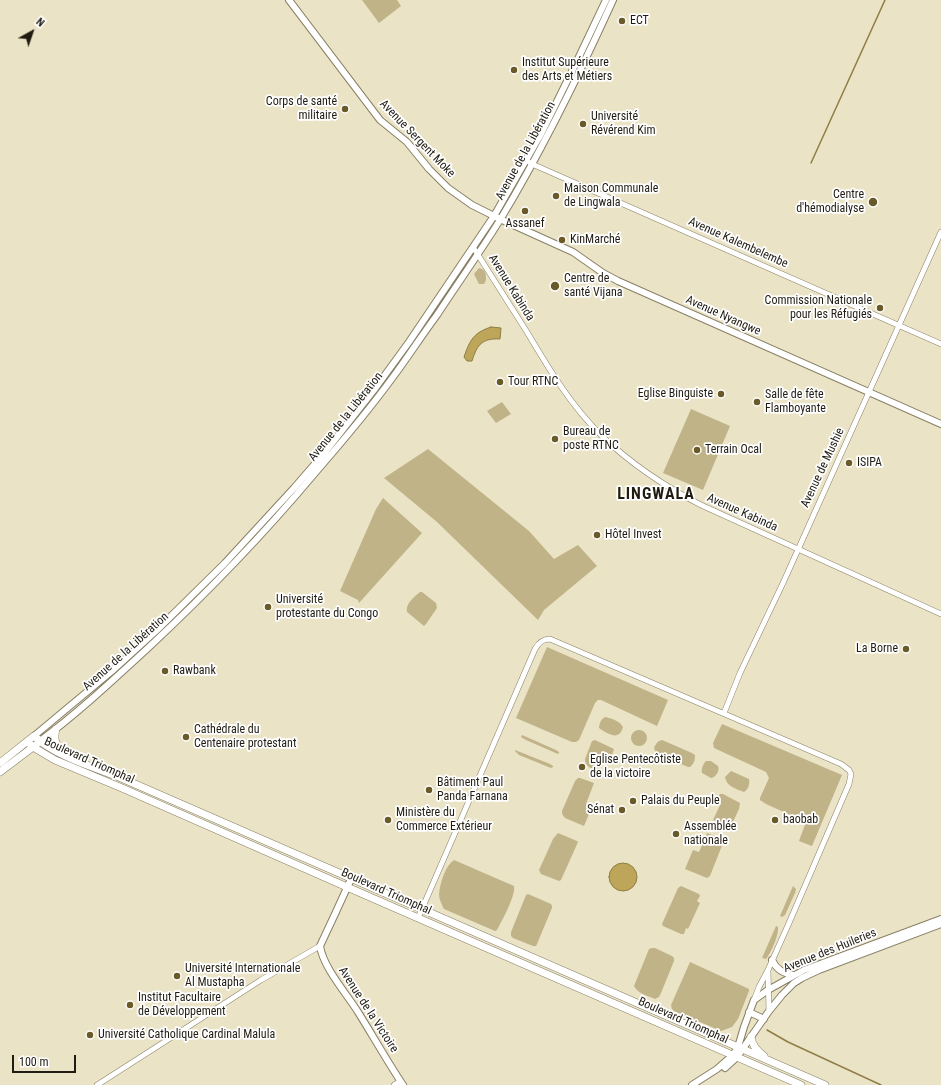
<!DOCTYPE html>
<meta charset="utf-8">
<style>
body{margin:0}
#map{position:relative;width:941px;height:1085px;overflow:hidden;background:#ebe3c6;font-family:"Roboto Condensed",sans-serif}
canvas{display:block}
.north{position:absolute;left:12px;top:12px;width:40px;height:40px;-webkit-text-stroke:3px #fff;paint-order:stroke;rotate:40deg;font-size:11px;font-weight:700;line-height:16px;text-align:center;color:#201c12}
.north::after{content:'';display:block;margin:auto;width:14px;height:18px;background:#201c12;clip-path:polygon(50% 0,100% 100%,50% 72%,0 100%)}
.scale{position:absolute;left:12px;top:1055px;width:64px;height:18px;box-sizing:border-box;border:2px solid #201c12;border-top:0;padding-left:5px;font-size:12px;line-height:14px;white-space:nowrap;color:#201c12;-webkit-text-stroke:3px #fff;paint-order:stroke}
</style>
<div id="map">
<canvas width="941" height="1085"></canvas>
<div class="north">N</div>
<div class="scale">100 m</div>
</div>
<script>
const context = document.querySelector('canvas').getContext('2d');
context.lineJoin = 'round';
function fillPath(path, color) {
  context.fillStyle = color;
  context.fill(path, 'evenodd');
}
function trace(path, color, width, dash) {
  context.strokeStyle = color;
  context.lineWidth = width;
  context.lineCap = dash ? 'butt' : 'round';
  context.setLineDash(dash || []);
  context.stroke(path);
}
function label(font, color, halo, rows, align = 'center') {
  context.font = font + ' "Roboto Condensed",sans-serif';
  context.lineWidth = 3.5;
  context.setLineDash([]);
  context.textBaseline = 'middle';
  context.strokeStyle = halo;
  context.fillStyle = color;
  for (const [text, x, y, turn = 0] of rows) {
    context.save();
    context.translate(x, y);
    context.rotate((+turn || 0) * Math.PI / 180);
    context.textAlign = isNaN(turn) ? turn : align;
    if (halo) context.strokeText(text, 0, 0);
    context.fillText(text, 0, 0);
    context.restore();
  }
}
fillPath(new Path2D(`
 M362,0h35l4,6 -22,17z
 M479,268c7,2 7,5 7,12l-2,4h-5l-5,-10z
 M502,402l9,12 -15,9 -9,-12z
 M691,409l39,17 -27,64 -40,-17z
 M428,449l101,82 25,28 24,-14 19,21 -53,44 -6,10 -101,-98 -53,-44z
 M383,498l39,35 -63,70 -1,-3 -18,-9 36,-82z
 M420,592h2l14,11 1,5 -11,16 -2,2 -17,-14c-2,-8 7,-15 13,-20z
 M547,647l121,53 -11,26 -56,-26h-3l-3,3 -16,37 -3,2h-4l-56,-24z
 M605,717c6,1 15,4 18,10 -1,3 -2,7 -6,8 -4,2 -14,-4 -18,-7 0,-4 2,-9 6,-11z
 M722,724l120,51 -30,71 -13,-5 7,-19 -40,-18 -6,-4v-2l9,-20 -3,-6 -52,-24 -1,-5z
 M631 738a8 8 0 1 1 16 0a8 8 0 1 1-16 0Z
 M522,735l34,15 3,2v1l-1,1 -32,-14 -5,-3z
 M595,740l19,9 -2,6 -6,-2 -7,18c-7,-2 -14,-4 -14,-12l7,-18z
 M662,740l30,13 3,2c0,5 -1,9 -5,12h-2l-32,-14 -2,-5c2,-4 3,-7 8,-8z
 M515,750l35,14 3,2v1l-2,1 -32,-13 -4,-4z
 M706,761h5l7,5c2,5 -2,11 -7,12l-9,-5c-1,-4 1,-9 4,-12z
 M731,771l18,8c1,5 -1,11 -5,13 -8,-3 -18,-6 -19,-15z
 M578,778h2l14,5 -8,21 6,3 -8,19 -19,-8 -3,-4v-3l13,-30z
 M720,794h3l17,9 -1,6 -8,17 -4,1 -14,-7 8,-17 -5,-3z
 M558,833l19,8 1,1 -17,38 -2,1 -18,-7 -2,-4 14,-31z
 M707,833c6,3 14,4 16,10l-13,33 -3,2 -22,-9 8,-19 6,2z
 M454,860l60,26c2,9 -12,35 -17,44l-2,1 -51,-22c-2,-4 -5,-10 -5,-15 1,-11 6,-28 15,-34z
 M681,886l18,8 1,2 -3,5 3,2 -12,26 -2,-1 -2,6h-3l-18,-8 -1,-2 16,-36z
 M793,886l3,3 -1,4 -10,22 -3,2 -2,-1z
 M528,894l23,10 1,2v2l-15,36 -1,2h-3l-20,-8 -2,-2v-4l15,-37z
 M776,926l2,1c1,8 -7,26 -12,32l-4,-1z
 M652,948h3l17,8 2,2v3l-13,32 -2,4 -4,2c-7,-3 -18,-6 -21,-13l15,-37z
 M690,962l59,27v2l-11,28 -6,8 -11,4 -47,-20 -2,-2 -1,-4z`), '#c0b387');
const water = new Path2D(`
 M491,327l10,1 -1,11c-18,-1 -23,6 -28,22h-5l-3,-4c6,-17 9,-24 27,-30z
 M609 877a14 14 0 1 1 28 0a14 14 0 1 1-28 0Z`);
fillPath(water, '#bda659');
trace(water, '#8e7d44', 1);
trace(new Path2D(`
 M811,163l74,-163
 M767,1030l21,12 93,43`), '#8e7d44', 1.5);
const minor = new Path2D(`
 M526,160l6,4 409,180
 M473,247c18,28 36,57 54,85 22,37 44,74 75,104 30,29 62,50 99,69l240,109
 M724,713l16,-40 43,-90 158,-351
 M418,918l117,-269c4,-7 8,-10 15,-10l291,125 8,6 2,4 -2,10 -60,139 -21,47 -9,17 -5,13
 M768,971l1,40
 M97,1085l164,-105 59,-34
 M394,1085l6,-4`);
const major = new Path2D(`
 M289,0l91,120 27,22 22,27 19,19 24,17 28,14 73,33 30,21 15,8 323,143
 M34,736l78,-65 45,-41 68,-67 69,-75 32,-37 48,-61 35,-48 85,-126 47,-82 36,-73 29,-61
 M40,741c38,-28 73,-61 108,-93 59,-55 115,-113 167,-175 27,-31 54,-63 78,-96 15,-20 29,-42 44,-62 21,-32 43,-63 63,-95 43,-71 79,-145 113,-220
 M351,879l-16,35 -15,32c3,21 26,47 38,66 15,24 29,49 45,73
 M772,960c4,9 12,14 22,15
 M749,1012l15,7
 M725,1068l12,-11 32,-46 13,-16 12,-12 8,-5 17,-8 122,-46
 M692,1085l25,-16 16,-14 5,-8 6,-20 10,-27 14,-10 36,-20 137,-51`);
const highway = new Path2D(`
 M56,729c-3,11 0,17 8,25
 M28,742l5,5 22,13 67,28 225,99 454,198
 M0,763l34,-27c24,21 56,30 85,41l706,308
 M0,772l37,-28
 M751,1037c1,9 6,14 13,19`);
trace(minor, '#888066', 6);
trace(major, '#888066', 8);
trace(highway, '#888066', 8);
trace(minor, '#fff', 5);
trace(major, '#fff', 6);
trace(highway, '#fff', 7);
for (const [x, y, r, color] of [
 [622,21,4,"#695a27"],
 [514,70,4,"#695a27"],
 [345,109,4,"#695a27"],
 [583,124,4,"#695a27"],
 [556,196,4,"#695a27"],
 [873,202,5,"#695a27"],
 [525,211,4,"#695a27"],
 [562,240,4,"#695a27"],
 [555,286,5,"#695a27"],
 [880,308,4,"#695a27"],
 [500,382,4,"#695a27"],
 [721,394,4,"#695a27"],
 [757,402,4,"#695a27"],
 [555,439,4,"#695a27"],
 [697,450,4,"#695a27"],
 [849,463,4,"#695a27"],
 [597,535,4,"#695a27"],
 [268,607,4,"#695a27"],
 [906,649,4,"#695a27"],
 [165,671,4,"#695a27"],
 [186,737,4,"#695a27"],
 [582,767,4,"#695a27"],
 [429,790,4,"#695a27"],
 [633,801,4,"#695a27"],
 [622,810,4,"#695a27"],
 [388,820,4,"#695a27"],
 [775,820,4,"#695a27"],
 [676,834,4,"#695a27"],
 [177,976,4,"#695a27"],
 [130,1005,4,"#695a27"],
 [90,1035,4,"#695a27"]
]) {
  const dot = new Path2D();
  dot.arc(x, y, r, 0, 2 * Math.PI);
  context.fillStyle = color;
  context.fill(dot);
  trace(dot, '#fff', 1.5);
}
label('12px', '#201c12', '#fff', [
 ["ECT",630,21],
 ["Institut Supérieure",522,63],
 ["des Arts et Métiers",522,77],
 ["Corps de santé",337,102,"right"],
 ["militaire",337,116,"right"],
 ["Université",591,117],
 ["Révérend Kim",591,131],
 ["Maison Communale",564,189],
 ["de Lingwala",564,203],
 ["Centre",864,195,"right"],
 ["d'hémodialyse",864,209,"right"],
 ["Assanef",525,224,"center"],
 ["KinMarché",570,240],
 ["Centre de",564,279],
 ["santé Vijana",564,293],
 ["Commission Nationale",872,301,"right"],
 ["pour les Réfugiés",872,315,"right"],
 ["Tour RTNC",508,382],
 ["Eglise Binguiste",713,394,"right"],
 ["Salle de fête",765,395],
 ["Flamboyante",765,409],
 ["Bureau de",563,432],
 ["poste RTNC",563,446],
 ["Terrain Ocal",705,450],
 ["ISIPA",857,463],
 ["Hôtel Invest",605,535],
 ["Université",276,600],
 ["protestante du Congo",276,614],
 ["La Borne",898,649,"right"],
 ["Rawbank",173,671],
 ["Cathédrale du",194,730],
 ["Centenaire protestant",194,744],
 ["Eglise Pentecôtiste",590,760],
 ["de la victoire",590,774],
 ["Bâtiment Paul",437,783],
 ["Panda Farnana",437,797],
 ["Palais du Peuple",641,801],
 ["Sénat",614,810,"right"],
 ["Ministère du",396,813],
 ["Commerce Extérieur",396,827],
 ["baobab",783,820],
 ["Assemblée",684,827],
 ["nationale",684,841],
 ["Université Internationale",185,969],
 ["Al Mustapha",185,983],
 ["Institut Facultaire",138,998],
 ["de Développement",138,1012],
 ["Université Catholique Cardinal Malula",98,1035]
], 'left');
label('12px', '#201c12', '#fff', [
 ["Avenue Sergent Moke",417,139,46],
 ["Avenue de la Libération",526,151,-61],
 ["Avenue Kalembelembe",738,243,24],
 ["Avenue Kabinda",511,288,58],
 ["Avenue Nyangwe",723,316,24],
 ["Avenue de la Libération",346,417,-51],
 ["Avenue de Mushie",823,468,-65],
 ["Avenue Kabinda",742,513,24],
 ["Avenue de la Libération",126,652,-42],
 ["Boulevard Triomphal",89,761,24],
 ["Boulevard Triomphal",386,892,24],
 ["Avenue des Huileries",830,951,-22],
 ["Avenue de la Victoire",368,1010,57],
 ["Boulevard Triomphal",683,1021,24]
]);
context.letterSpacing = '1px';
label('bold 16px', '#201c12', '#fff', [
 ["LINGWALA",656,495]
]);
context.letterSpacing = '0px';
</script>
